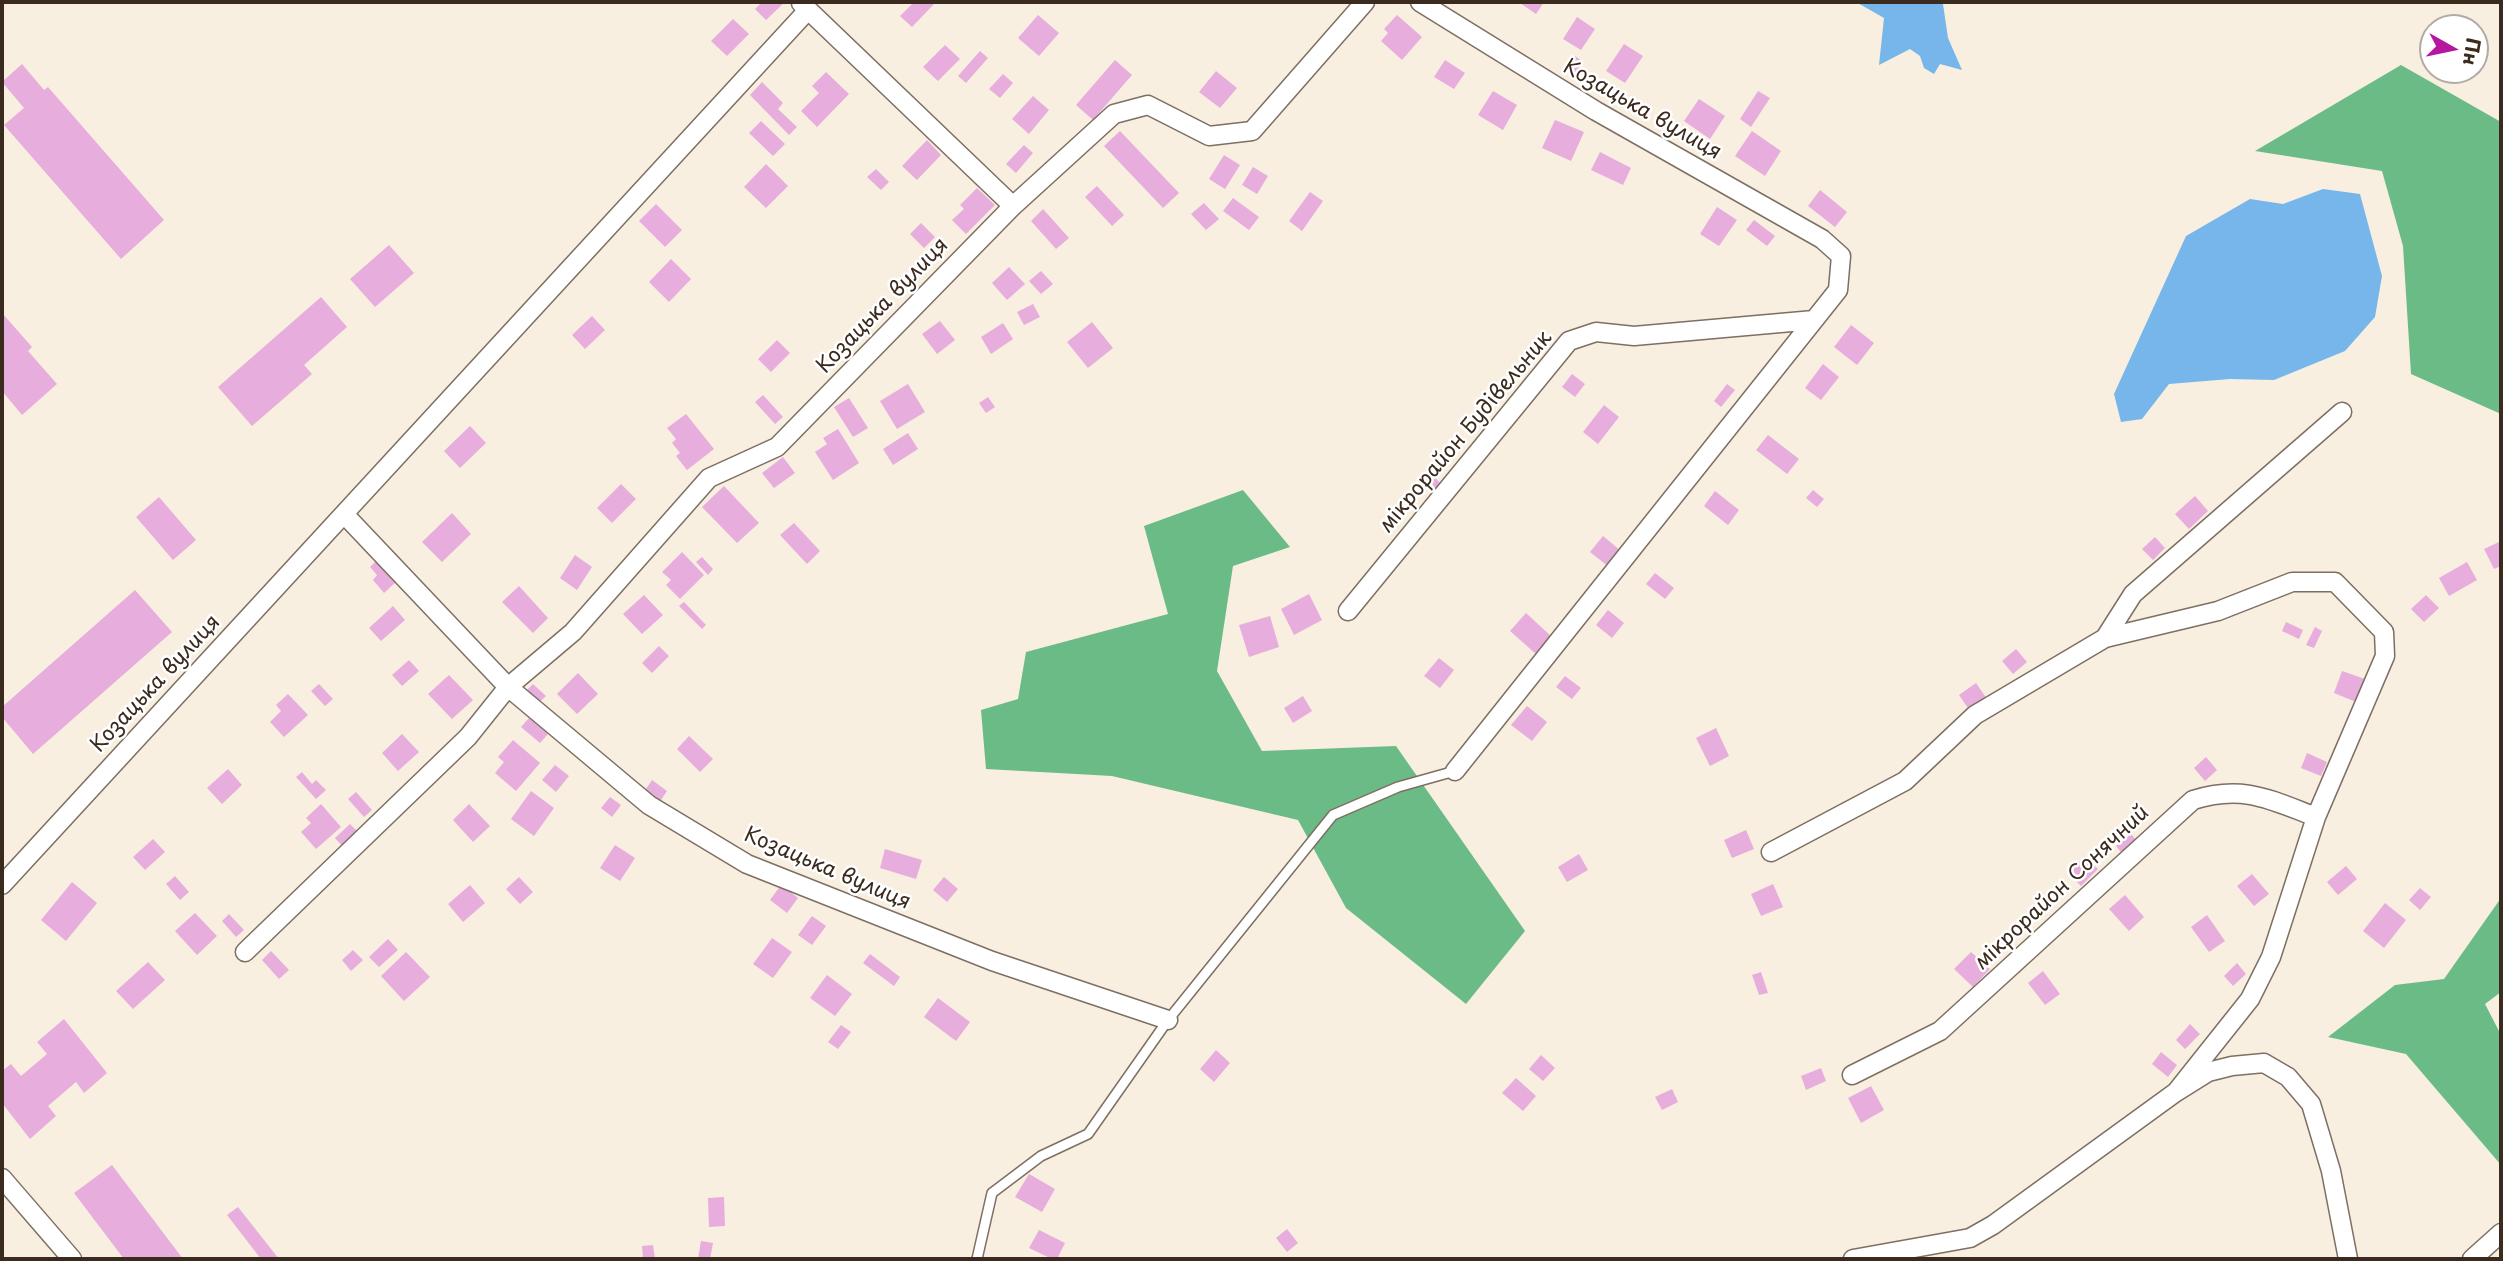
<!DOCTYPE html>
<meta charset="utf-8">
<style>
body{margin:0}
#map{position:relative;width:2503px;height:1261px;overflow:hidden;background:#f8efe0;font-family:"Playpen Sans",sans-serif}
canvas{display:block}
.frame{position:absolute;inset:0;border:4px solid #3b2a1e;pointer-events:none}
.north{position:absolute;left:2419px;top:14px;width:70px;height:70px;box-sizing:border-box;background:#fff;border:2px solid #b1aaa5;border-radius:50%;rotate:99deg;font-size:19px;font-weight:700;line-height:28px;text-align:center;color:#3b2a1e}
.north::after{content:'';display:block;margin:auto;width:24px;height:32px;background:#b5179e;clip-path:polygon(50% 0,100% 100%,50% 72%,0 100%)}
</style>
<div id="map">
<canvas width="2503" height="1261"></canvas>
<div class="frame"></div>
<div class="north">Пн</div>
</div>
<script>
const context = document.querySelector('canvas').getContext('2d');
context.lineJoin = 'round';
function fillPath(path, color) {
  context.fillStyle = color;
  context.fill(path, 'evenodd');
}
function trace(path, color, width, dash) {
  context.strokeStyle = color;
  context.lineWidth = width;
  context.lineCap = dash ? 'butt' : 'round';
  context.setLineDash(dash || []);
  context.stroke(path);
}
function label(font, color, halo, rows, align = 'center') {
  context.font = font + ' "Playpen Sans",sans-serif';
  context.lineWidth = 5;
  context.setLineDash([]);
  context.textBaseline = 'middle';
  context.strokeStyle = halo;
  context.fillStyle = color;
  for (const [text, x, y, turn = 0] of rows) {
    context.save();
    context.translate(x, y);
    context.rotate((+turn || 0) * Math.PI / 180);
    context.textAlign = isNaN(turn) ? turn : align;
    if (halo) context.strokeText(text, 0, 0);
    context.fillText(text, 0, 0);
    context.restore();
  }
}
fillPath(new Path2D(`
 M2401,65l100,57v292l-90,-40 -8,-128 -21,-75 -127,-20z
 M1243,490l47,57 -57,19 -16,105 45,80 134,-5 129,185 -59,73 -120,-96 -48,-88 -186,-44 -126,-7 -5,-59 37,-11 8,-47 142,-38 -24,-88z
 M2501,898v94l-16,12 16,31v130l-95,-111 -78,-17 67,-52 49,-6z`), '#6bbb86');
fillPath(new Path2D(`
 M1856,2h79l8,2 5,34 14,32 -22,-6 -6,10 -10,-6 -4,-12 -10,-7 -31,16 5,-47z
 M2323,189l37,5 22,82 -7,41 -30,34 -71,29 -44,-1 -61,5 -27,35 -21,3 -7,-28 72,-158 64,-37 33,5z`), '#76b6ea');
fillPath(new Path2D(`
 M762,2h23l-19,18 -11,-11z
 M914,2h22l-24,25 -12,-11z
 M1521,2h23l-8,12 -16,-11z
 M1038,15l21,18 -20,23 -21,-18z
 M1397,15l25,22 -20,23 -21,-19 7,-8 -4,-4z
 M1577,17l18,12 -14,21 -18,-11z
 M733,19l16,15 -22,22 -16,-15z
 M1624,44l19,12 -18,27 -19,-12z
 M945,45l15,14 -22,22 -15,-14z
 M980,51l8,7 -22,25 -8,-7z
 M1575,56l8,6 -9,14 -9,-6z
 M1115,60l17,15 -39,45 -17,-15z
 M1445,60l20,13 -11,16 -20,-12z
 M22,64l22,26 4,-3 116,133 -43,39 -117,-134 20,-17 -22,-26z
 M1216,71l21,17 -17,20 -21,-16z
 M826,72l23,22 -32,33 -16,-16 18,-18 -7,-7z
 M1003,74l10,9 -13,15 -11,-9z
 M762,82l21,21 -5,6 19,18 -8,8 -39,-40z
 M1493,91l24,14 -14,25 -25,-15z
 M1758,91l12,7 -19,29 -11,-8z
 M1033,96l16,14 -20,24 -17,-15z
 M1699,99l26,17 -15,23 -26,-18z
 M1555,120l29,12 -13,29 -29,-13z
 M761,121l24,23 -12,12 -24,-23z
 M1120,131l59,62 -16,15 -59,-62z
 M1752,131l29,20 -16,25 -30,-20z
 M927,140l14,15 -24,25 -15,-14z
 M1024,145l9,8 -17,20 -10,-9z
 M1600,152l31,16 -8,17 -32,-15z
 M1224,155l16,10 -15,24 -16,-10z
 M766,164l22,22 -22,22 -22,-21z
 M1253,167l15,9 -11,18 -15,-9z
 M876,169l13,13 -8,8 -14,-13z
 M1097,186l27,29 -12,11 -27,-29z
 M977,188l18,17 -29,29 -14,-14 12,-11 -4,-4z
 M1820,190l27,22 -12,15 -27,-21z
 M1310,192l13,9 -21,30 -13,-10z
 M1233,198l26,19 -10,13 -26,-19z
 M1204,203l15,16 -13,11 -15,-16z
 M656,204l26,26 -17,17 -26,-26z
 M1717,207l20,13 -18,26 -19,-12z
 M1043,209l26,29 -13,11 -25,-28z
 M1754,220l21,16 -8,10 -21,-16z
 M921,223l14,14 -11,11 -14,-14z
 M389,245l25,28 -39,34 -25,-28z
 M671,259l20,20 -22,23 -20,-20z
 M1009,267l16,17 -18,16 -15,-17z
 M1041,271l12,13 -12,10 -12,-13z
 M321,297l26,30 -43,38 8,9 -60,52 -34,-39z
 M1033,304l7,13 -16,8 -7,-13z
 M2,313l30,34 -4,4 29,33 -35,31 -20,-24z
 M592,316l13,14 -20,19 -13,-14z
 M940,321l15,19 -18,14 -15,-20z
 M1092,322l21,26 -25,20 -21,-26z
 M1003,323l10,16 -22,15 -10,-17z
 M1851,325l23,18 -17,22 -23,-18z
 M777,340l13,13 -19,19 -13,-13z
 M1823,364l16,13 -18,23 -16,-12z
 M1572,374l13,10 -10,13 -13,-10z
 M908,384l17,28 -28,17 -17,-28z
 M1727,384l8,6 -14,17 -7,-6z
 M763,395l20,22 -8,7 -20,-22z
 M988,397l7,10 -9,6 -7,-10z
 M849,398l19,30 -15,9 -19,-30z
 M1604,405l15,12 -21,27 -15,-12z
 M686,414l28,35 -27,21 -11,-14 4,-3 -8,-10 4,-4 -9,-11z
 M470,426l16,17 -26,25 -16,-17z
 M838,429l21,34 -26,17 -18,-28 12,-8 -4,-6z
 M908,433l10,16 -25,16 -10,-16z
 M1768,435l31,24 -12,15 -31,-24z
 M783,457l12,16 -21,15 -12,-15z
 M1431,472l12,15 -10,8 -12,-15z
 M621,484l15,15 -24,24 -15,-15z
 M724,486l35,37 -22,20 -35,-36z
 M1813,490l11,9 -7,8 -11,-9z
 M1715,491l24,19 -11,15 -24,-19z
 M2195,496l13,15 -19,18 -14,-15z
 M159,497l37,43 -23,20 -37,-43z
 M452,513l19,21 -29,28 -20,-20z
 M794,523l26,28 -13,13 -27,-29z
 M1603,536l18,15 -12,16 -19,-15z
 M2155,537l10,11 -12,12 -11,-11z
 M2501,541v25l-7,3 -10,-20z
 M682,552l22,23 -24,24 -14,-14 5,-5 -9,-8z
 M575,555l17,12 -15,23 -17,-12z
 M702,557l11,12 -5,6 -12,-13z
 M378,559l19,22 -13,12 -11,-13 4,-5 -7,-8z
 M2467,562l10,18 -28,16 -10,-18z
 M1655,573l19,15 -9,11 -19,-15z
 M519,586l29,32 -15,15 -31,-31z
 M135,590l37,42 -139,122 -31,-37v-10z
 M1309,594l13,26 -28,15 -13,-26z
 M644,595l19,20 -21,19 -19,-20z
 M2426,595l13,13 -15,14 -13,-13z
 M684,602l22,23 -4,4 -23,-23z
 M393,606l12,14 -24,21 -12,-13z
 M1608,610l16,13 -12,15 -16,-13z
 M1526,613l26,24 -15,18 -27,-24z
 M1270,616l9,31 -30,10 -10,-32z
 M2286,622l17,8 -4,9 -17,-8z
 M2315,627l7,4 -8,17 -8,-3z
 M659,646l10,10 -17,17 -10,-10z
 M2016,649l11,13 -14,12 -11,-13z
 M1439,658l15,12 -14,18 -16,-12z
 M409,660l10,11 -17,15 -10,-11z
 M2342,671l23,8 -9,23 -22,-9z
 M578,673l20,21 -21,20 -20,-20z
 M449,675l24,25 -21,19 -24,-25z
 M1565,676l16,12 -9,11 -16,-12z
 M1976,683l11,16 -17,12 -11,-16z
 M319,684l14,15 -8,7 -14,-15z
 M533,684l13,12 -9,8 -12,-12z
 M288,694l20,21 -24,22 -14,-15 11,-11 -5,-6z
 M1303,696l9,15 -19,12 -9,-15z
 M1527,706l20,16 -15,19 -21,-16z
 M529,718l19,16 -8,9 -19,-16z
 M1716,728l13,28 -19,10 -14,-28z
 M402,734l17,18 -21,19 -16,-18z
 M689,736l24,23 -13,13 -23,-23z
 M513,740l27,23 -24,28 -21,-18 9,-11 -6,-5z
 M2307,753l20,9 -6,14 -20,-8z
 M2206,757l11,13 -12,11 -11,-13z
 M555,765l14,11 -13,16 -14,-12z
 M228,769l14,16 -20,19 -15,-16z
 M302,772l10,12 4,-4 10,10 -10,9 -20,-22z
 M652,780l15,11 -8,12 -15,-11z
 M531,791l23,17 -20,28 -23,-17z
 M356,792l16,18 -8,7 -16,-18z
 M610,797l11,8 -9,12 -11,-9z
 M321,804l20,23 -25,22 -15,-17 10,-9 -5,-5z
 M469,804l21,22 -17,16 -20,-22z
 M350,824l10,10 -16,14 -9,-10z
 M1746,830l8,19 -22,9 -8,-18z
 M2131,834l9,11 -15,12 -9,-11z
 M153,839l12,13 -20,18 -12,-13z
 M615,845l20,13 -15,23 -20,-13z
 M885,849l37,11 -6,19 -36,-11z
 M1579,854l9,16 -21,12 -9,-15z
 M2085,856l13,13 -17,17 -13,-13z
 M2346,866l11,13 -19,16 -11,-13z
 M2252,874l17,20 -15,12 -17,-20z
 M175,876l14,16 -9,8 -14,-16z
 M519,877l14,15 -13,12 -14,-15z
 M944,877l14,12 -11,13 -14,-12z
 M72,882l25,21 -31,38 -25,-21z
 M1773,884l10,23 -22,9 -10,-22z
 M470,885l15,18 -22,19 -15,-18z
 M781,885l17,13 -11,15 -17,-13z
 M2420,888l11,9 -11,13 -11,-10z
 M2125,895l19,22 -15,14 -20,-22z
 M2385,903l21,17 -22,28 -21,-17z
 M195,913l22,23 -20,19 -22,-24z
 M229,914l15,16 -8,7 -14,-16z
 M2207,915l18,26 -16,11 -18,-25z
 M812,916l14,10 -14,19 -14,-10z
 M772,938l20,14 -19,26 -20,-14z
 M388,939l10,11 -19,17 -10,-10z
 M353,950l10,10 -12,11 -9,-11z
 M271,951l18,19 -10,9 -17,-19z
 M406,952l24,25 -26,24 -23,-25z
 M1971,952l19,17 -17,18 -19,-18z
 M870,954l30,23 -6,9 -31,-23z
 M148,962l17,18 -32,29 -17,-18z
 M2237,963l9,11 -13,12 -9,-10z
 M2043,971l17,23 -15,11 -17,-22z
 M1761,972l7,21 -9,2 -7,-20z
 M827,975l25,19 -17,22 -25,-18z
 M938,998l32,24 -14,19 -32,-24z
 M64,1019l43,54 -23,20 -8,-11 -28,24 8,10 -26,23 -28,-36v-32l9,-7 10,12 26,-22 -10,-12z
 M2190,1024l10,10 -15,15 -9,-9z
 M841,1025l10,7 -13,17 -10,-7z
 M1216,1050l14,13 -16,19 -14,-13z
 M2161,1052l16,13 -9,12 -16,-13z
 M1541,1055l14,13 -12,13 -14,-12z
 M1821,1068l5,13 -20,9 -5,-14z
 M1516,1078l20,18 -13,15 -21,-18z
 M1871,1086l13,24 -23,13 -13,-25z
 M1672,1089l6,13 -16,8 -7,-13z
 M112,1165l71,94h-59l-50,-66z
 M1029,1174l26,15 -13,23 -27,-15z
 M724,1197l1,29 -16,1 -1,-29z
 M238,1207l41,52h-18l-34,-44z
 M1287,1229l11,14 -11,9 -11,-14z
 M1039,1230l26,13 -8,16h-5l-23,-11z
 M701,1241l12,2 -3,16h-12z
 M653,1245l2,13 -12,1 -1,-13z`), '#e7addd');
const lane = new Path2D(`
 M977,1259l15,-66 49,-37 47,-22 80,-114 165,-205 65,-28 57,-16`);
const street = new Path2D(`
 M1420,2l176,109 226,128 19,17 -3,34 -383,481
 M801,3l212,203
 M344,514l164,173 141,118 98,59 245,97 176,59
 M1348,611l221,-270 27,-9 38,4 180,-16
 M2105,638l28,-44 209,-182
 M1771,852l134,-71 70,-66 130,-77 113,-27 74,-29h43l49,50 1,24 -69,161 -45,140 -21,42 -74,93
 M2,885l806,-875
 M245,952l223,-215 40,-50 65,-55 136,-154 68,-31 236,-241 101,-92 34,-9 61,31 43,-5 113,-129
 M1852,1075l88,-44 253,-231c50,-16 78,0 123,17
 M2,1178l70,81
 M1853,1259l117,-21 23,-13 183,-133 32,-20 24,-6 32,-3 24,14 23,27 20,67 17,88
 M2472,1259l29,-26`);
trace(lane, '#7d6f62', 12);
trace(street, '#7d6f62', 21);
trace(lane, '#fff', 9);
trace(street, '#fff', 18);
label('21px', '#3b2a1e', '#fff', [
 ["Козацька вулиця",1642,110,30],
 ["Козацька вулиця",883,306,-46],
 ["мікрорайон Будівельник",1466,432,-50],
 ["Козацька вулиця",156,684,-47],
 ["Козацька вулиця",827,869,23],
 ["мікрорайон Сонячний",2062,888,-43]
]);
</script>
